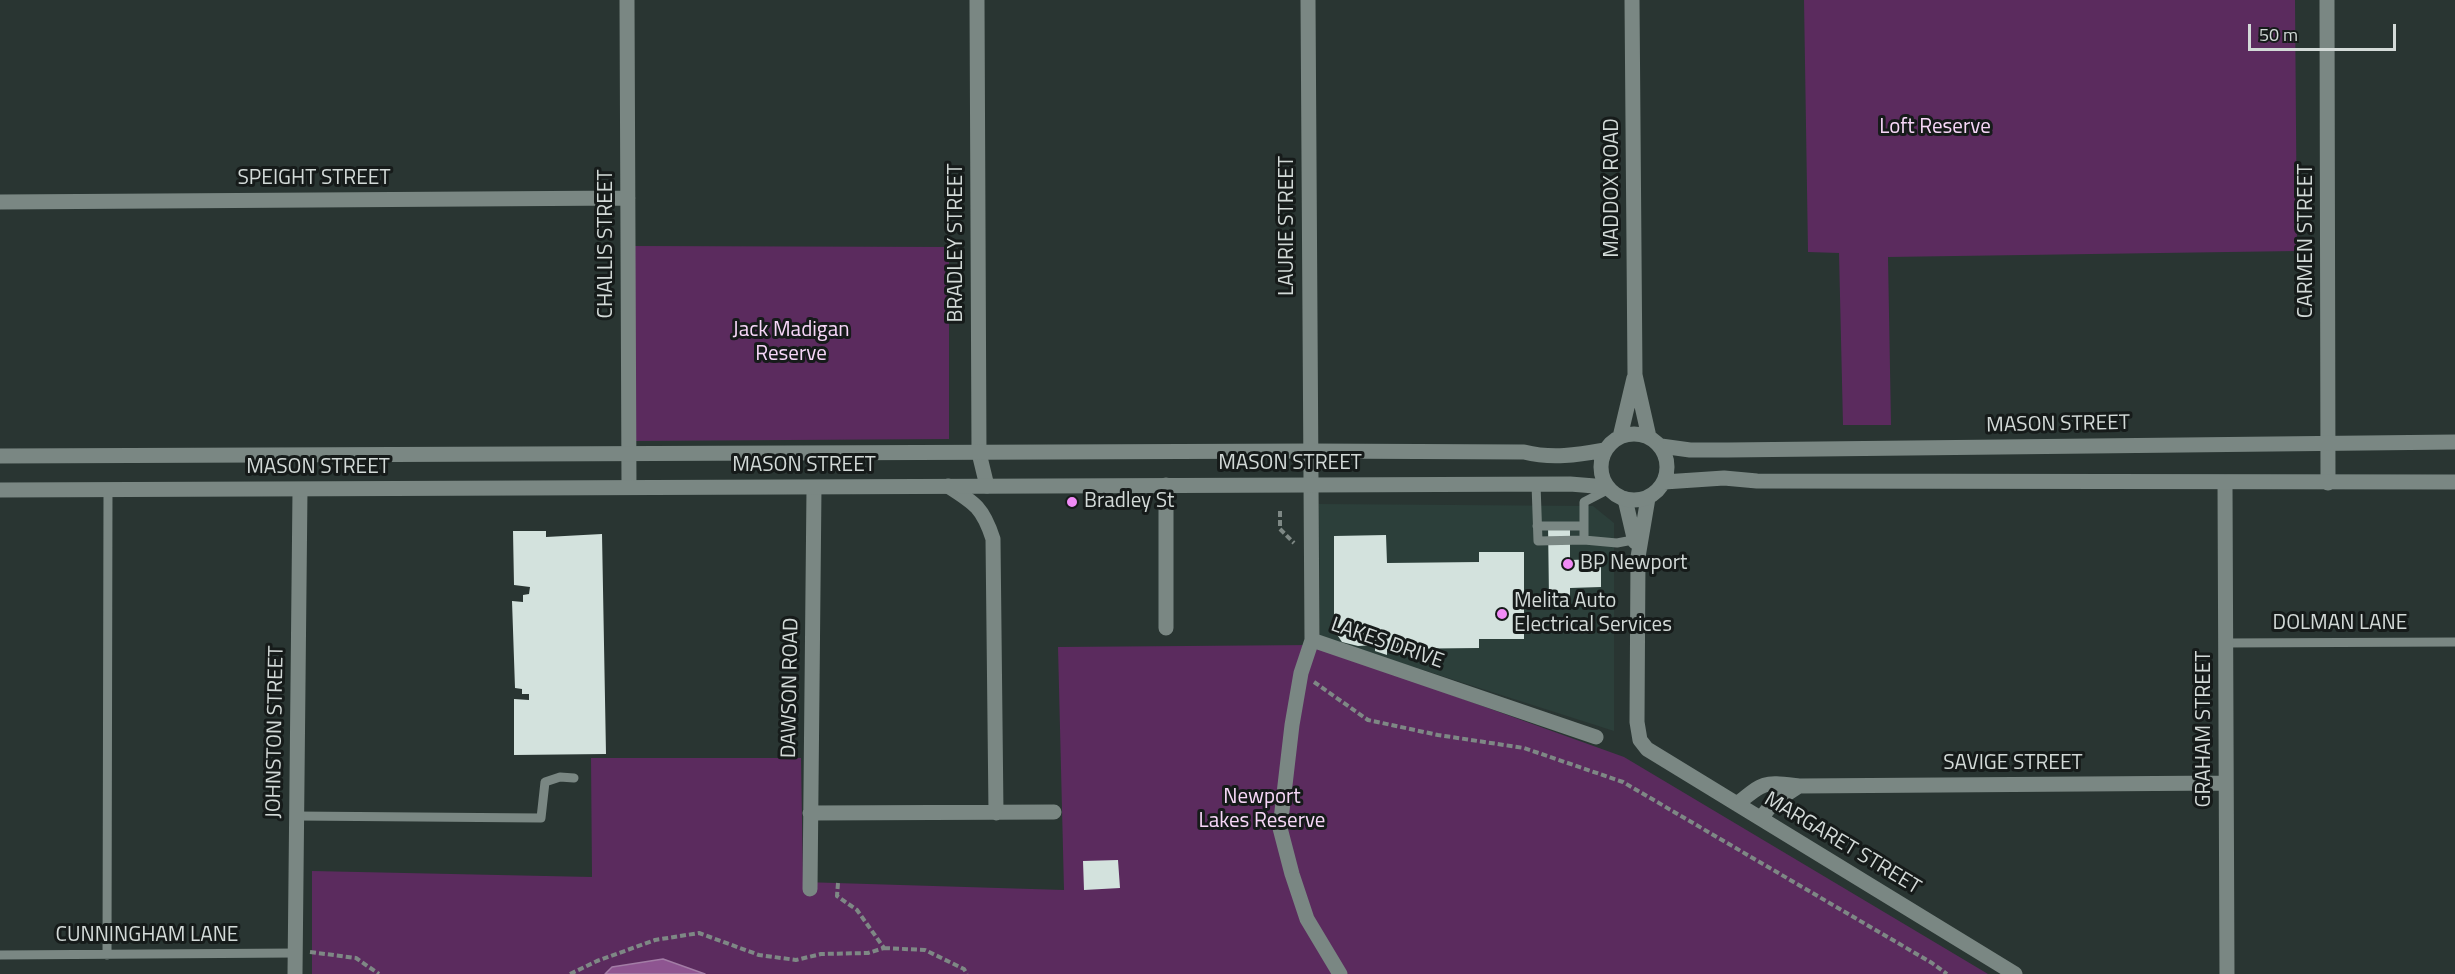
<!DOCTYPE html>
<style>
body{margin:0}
#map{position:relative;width:2455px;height:974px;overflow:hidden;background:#293532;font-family:"Titillium Web",sans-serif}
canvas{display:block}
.scale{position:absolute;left:2248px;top:24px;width:148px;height:27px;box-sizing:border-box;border:3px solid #d3dad8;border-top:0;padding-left:8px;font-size:18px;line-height:21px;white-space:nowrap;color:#d3dad8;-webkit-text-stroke:4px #161b1a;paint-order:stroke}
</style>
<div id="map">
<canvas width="2455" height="974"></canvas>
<div class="scale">50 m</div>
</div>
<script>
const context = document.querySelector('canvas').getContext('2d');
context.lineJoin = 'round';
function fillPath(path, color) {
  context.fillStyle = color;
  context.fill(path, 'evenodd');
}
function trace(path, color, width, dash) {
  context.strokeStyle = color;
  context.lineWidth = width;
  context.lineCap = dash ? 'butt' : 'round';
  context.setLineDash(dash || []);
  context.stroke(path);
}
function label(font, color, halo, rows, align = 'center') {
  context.font = font + ' "Titillium Web",sans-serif';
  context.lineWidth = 6;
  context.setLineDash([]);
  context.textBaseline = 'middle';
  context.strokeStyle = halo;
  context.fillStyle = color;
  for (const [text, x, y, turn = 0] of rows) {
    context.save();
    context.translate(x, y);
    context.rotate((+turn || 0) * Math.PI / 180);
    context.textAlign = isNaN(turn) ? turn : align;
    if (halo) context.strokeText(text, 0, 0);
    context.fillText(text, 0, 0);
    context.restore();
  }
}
fillPath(new Path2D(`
 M1319,504l274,2 21,17v208l-294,-94z`), '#2c3f3a');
fillPath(new Path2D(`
 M1804,0h491l2,251 -409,6 3,168h-48l-4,-172 -31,-1z
 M635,246l314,1v192l-317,2z
 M1313,645l311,112 364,217h-1676v-103l280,6 -1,-119h210l2,124 261,8 -6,-243z`), '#5b2b5e');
const water = new Path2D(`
 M663,959l42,15h-100l7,-7z`);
fillPath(water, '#8e5591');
trace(water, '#a37da6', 1.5);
fillPath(new Path2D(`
 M1548,523h22v37l31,-1v28l-31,1v10l-21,1z
 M513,531h33v6l56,-3 4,220 -92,1v-56l15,1v-6h-7v-5l-7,-1 -3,-87 11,1v-7l6,-1 1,-7 -16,-2z
 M1386,535l1,28 92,-1v-10h45v87h-45v9l-92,1v6l-12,-4v-6l-17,1 -16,-4 -8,-12v-94z
 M1118,860l2,28 -36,2 -1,-29z`), '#d3e2dd');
trace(new Path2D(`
 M1280,511v18l14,14
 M1314,682l54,38 70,15 86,13 99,34 309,181 15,11
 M884,948l41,2 39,19 3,5
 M310,952l46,6 23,16
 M570,974l27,-13 58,-21 44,-7 60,22 37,5 25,-6 47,-1 16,-5 -27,-38 -20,-14 1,-13`), '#7e8885', 4, [6, 3]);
trace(new Path2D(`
 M1536,484l2,57 46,-1 33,3 21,-4
 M1537,526h47
 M1584,540v-38l25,-13
 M2225,643l230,-1
 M296,816l245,2 4,-36 15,-5 14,1
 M0,955l295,-2
 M107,955l1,-465`), '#7a8783', 9);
trace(new Path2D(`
 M627,0l2,487
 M977,0l2,453 8,33
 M1308,0l4,640 284,97
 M2327,0l1,483
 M0,202l628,-4
 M2225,483l2,491
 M1166,485v143
 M948,486c27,17 35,22 45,53l3,274
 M1648,498l-10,59 -1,165 3,18 7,9 368,225
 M1625,499l10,43
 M1312,640l-11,33 -9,52 -12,103 12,46 15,45 33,55
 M1737,804c28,-23 27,-22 62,-18l427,-3
 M810,813l244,-1
 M1761,818l12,-15 26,-17
 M810,889l4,-401
 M295,974l5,-484`), '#7a8783', 15);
trace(new Path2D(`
 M1632,0l3,375 14,62
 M1601 467a33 33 0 1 1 66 0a33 33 0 1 1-66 0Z
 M1620,437l14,-59
 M1661,446l29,4h38l727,-8
 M0,456l1311,-5 213,1c28,7 53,3 81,-2
 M1664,482l60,-4 33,3 698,1
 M0,490l1570,-6 37,3`), '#7a8783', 15);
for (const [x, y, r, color] of [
 [1072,502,6,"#f08bf6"],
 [1568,564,6,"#f08bf6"],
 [1502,614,6,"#f08bf6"]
]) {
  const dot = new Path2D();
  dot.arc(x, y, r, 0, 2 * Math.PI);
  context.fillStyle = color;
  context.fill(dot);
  trace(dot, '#161b1a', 2);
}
label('21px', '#f7d7f8', '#161b1a', [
 ["Loft Reserve",1935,128],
 ["Jack Madigan",791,331],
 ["Reserve",791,355],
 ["Newport",1262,798],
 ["Lakes Reserve",1262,822]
]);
label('21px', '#d3dad8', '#161b1a', [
 ["SPEIGHT STREET",314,179],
 ["MADDOX ROAD",1613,188,-90],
 ["LAURIE STREET",1288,226,-90],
 ["CARMEN STREET",2307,241,-90],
 ["BRADLEY STREET",957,243,-90],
 ["CHALLIS STREET",607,244,-90],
 ["MASON STREET",2058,425,-1],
 ["MASON STREET",1290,464],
 ["MASON STREET",804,466],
 ["MASON STREET",318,468],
 ["DOLMAN LANE",2340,624],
 ["LAKES DRIVE",1387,644,19],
 ["DAWSON ROAD",791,688,-89],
 ["GRAHAM STREET",2205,729,-90],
 ["JOHNSTON STREET",276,732,-89],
 ["SAVIGE STREET",2013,764],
 ["MARGARET STREET",1842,844,31],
 ["CUNNINGHAM LANE",147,936]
]);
label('21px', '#d3dad8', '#161b1a', [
 ["Bradley St",1084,502],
 ["BP Newport",1580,564],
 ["Melita Auto",1514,602],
 ["Electrical Services",1514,626]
], 'left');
</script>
